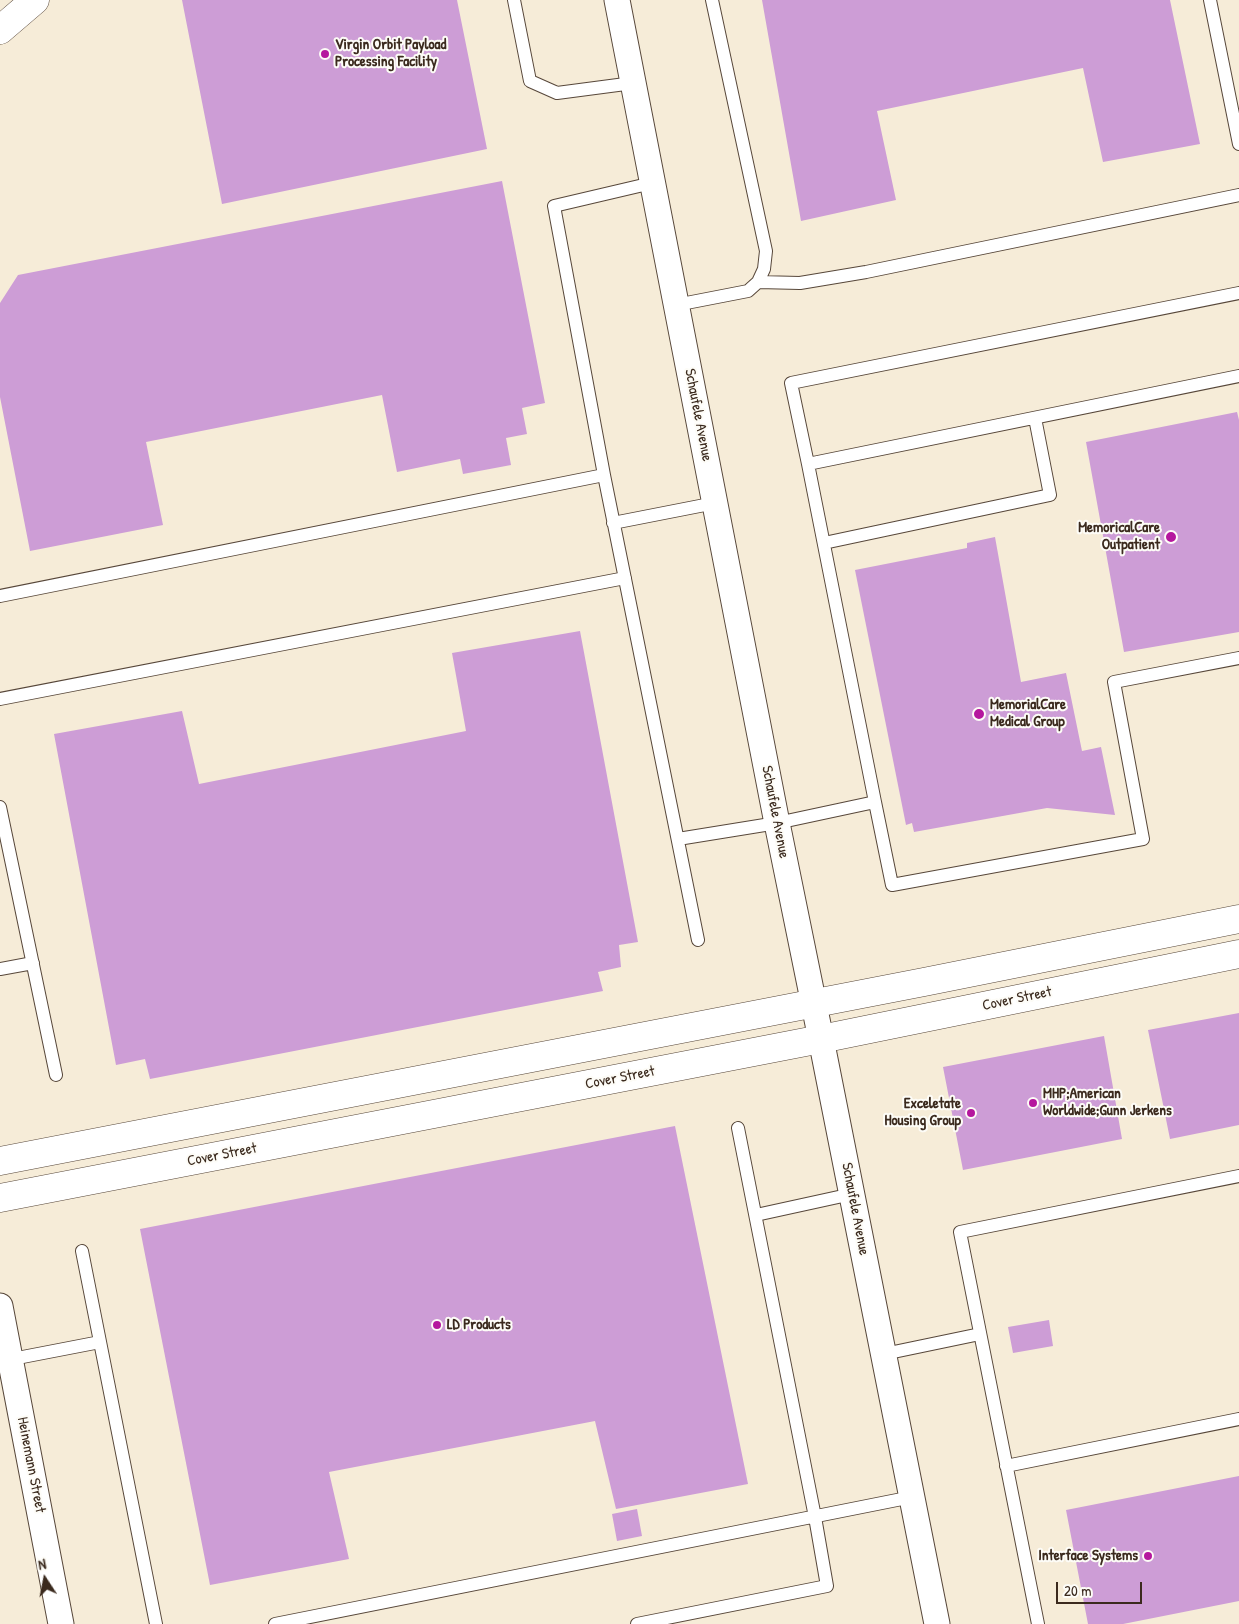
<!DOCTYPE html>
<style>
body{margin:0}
#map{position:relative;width:1239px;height:1624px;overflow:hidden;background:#f6ecd8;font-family:"Patrick Hand",sans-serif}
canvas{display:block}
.north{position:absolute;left:20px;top:1554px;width:50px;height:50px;-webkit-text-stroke:4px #fdfcf7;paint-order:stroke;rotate:349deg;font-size:14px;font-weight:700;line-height:20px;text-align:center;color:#3b2a1e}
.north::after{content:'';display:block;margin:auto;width:18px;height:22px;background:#3b2a1e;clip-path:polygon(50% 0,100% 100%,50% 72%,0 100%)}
.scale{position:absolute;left:1056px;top:1582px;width:86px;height:22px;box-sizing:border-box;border:2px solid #3b2a1e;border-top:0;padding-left:6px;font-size:15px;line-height:18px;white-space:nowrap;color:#3b2a1e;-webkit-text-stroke:4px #fdfcf7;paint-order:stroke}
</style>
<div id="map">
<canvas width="1239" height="1624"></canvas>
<div class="north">N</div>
<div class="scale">20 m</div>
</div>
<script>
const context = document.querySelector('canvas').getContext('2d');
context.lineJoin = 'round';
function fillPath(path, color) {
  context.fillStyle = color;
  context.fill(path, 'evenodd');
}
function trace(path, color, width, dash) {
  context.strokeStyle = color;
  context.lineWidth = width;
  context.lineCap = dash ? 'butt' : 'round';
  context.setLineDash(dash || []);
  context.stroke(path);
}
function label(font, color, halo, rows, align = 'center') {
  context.font = font + ' "Patrick Hand",sans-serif';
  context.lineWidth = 4;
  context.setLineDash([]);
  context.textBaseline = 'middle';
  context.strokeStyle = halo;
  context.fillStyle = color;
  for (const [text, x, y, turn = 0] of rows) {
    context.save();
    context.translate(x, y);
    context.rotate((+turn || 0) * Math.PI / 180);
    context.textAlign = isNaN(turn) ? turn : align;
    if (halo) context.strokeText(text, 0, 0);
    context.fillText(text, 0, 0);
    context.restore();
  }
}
fillPath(new Path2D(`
 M182,0h275l30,149 -265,55z
 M762,0h408l30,144 -97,18 -20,-94 -206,43 19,89 -95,21z
 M502,181l43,222 -23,5 5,26 -21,4 5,27 -48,9 -3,-15 -63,13 -15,-77 -236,47 17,83 -133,26 -30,-154v-94l18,-28z
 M1237,412l2,8v212l-115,20 -38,-210z
 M995,537l26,145 45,-9 16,78 19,-4 14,68 -68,-7 -133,24 -2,-9 -6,2 -51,-255 112,-22v-5z
 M580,631l58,311 -19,3 2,22 -23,5 5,19 -453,88 -5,-20 -29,6 -62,-331 128,-23 17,73 267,-53 -14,-78z
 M1239,1013v112l-69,14 -22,-109z
 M1104,1036l18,103 -159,31 -20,-103z
 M675,1126l73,358 -132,25 -21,-88 -266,51 20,87 -139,26 -70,-356z
 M1049,1320l4,26 -40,7 -5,-26z
 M1239,1476v125l-116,23h-35l-22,-114z
 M637,1509l5,27 -25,5 -5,-27z`), '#cd9dd6');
const service = new Path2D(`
 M514,0l16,81 27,12 76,-10
 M1210,0l29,144
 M652,183l-98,23 50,269 94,465
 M758,282l42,1 66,-11 373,-77
 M676,305l72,-14 10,-9 6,-13 2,-18 -54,-251
 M808,464l431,-88
 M613,523l102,-20
 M824,543l226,-48 -15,-77
 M0,596l604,-121
 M0,699l625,-121
 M875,802l-67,-338 -17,-81 448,-90
 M0,807l56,268
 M678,839l99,-16 98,-21 17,83 251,-46 -29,-157 125,-24
 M0,969l33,-6
 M756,1215l96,-21
 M82,1251l74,373
 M884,1354l96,-20
 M7,1360l93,-18
 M1006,1466l233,-47
 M275,1624l637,-127
 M637,1624l190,-38 -12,-69 -77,-389
 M1038,1624l-78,-392 279,-56`);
const minor = new Path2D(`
 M617,0l160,823 44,216 116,585
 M0,1306l61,318`);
const tertiary = new Path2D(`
 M0,30l35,-30
 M0,1161l924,-179 315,-63
 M0,1198l821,-159 418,-85`);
trace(service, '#57473a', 14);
trace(minor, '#57473a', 27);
trace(tertiary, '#57473a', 29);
trace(service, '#fff', 12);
trace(minor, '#fff', 25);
trace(tertiary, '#fff', 28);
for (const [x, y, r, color] of [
 [325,54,5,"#b5179e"],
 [1171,537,6,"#b5179e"],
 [979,714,6,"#b5179e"],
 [1033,1103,5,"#b5179e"],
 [971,1113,5,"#b5179e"],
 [437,1325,5,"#b5179e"],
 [1148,1556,5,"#b5179e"]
]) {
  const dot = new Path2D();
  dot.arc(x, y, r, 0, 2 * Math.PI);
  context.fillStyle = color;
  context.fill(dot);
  trace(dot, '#fdfcf7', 2);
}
label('bold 15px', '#3b2a1e', '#fdfcf7', [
 ["Virgin Orbit Payload",335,45],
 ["Processing Facility",335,62],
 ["MemoricalCare",1160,528,"right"],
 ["Outpatient",1160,545,"right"],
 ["MemorialCare",990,705],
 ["Medical Group",990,722],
 ["MHP;American",1043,1094],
 ["Worldwide;Gunn Jerkens",1043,1111],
 ["Exceletate",961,1104,"right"],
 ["Housing Group",961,1121,"right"],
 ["LD Products",447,1325],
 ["Interface Systems",1138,1556,"right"]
], 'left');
label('15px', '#3b2a1e', '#fdfcf7', [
 ["Schaufele Avenue",698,415,79],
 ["Schaufele Avenue",775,812,79],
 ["Cover Street",1017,999,-12],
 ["Cover Street",620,1078,-11],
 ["Cover Street",222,1155,-11],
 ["Schaufele Avenue",855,1209,79],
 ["Heinemann Street",31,1465,79]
]);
</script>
